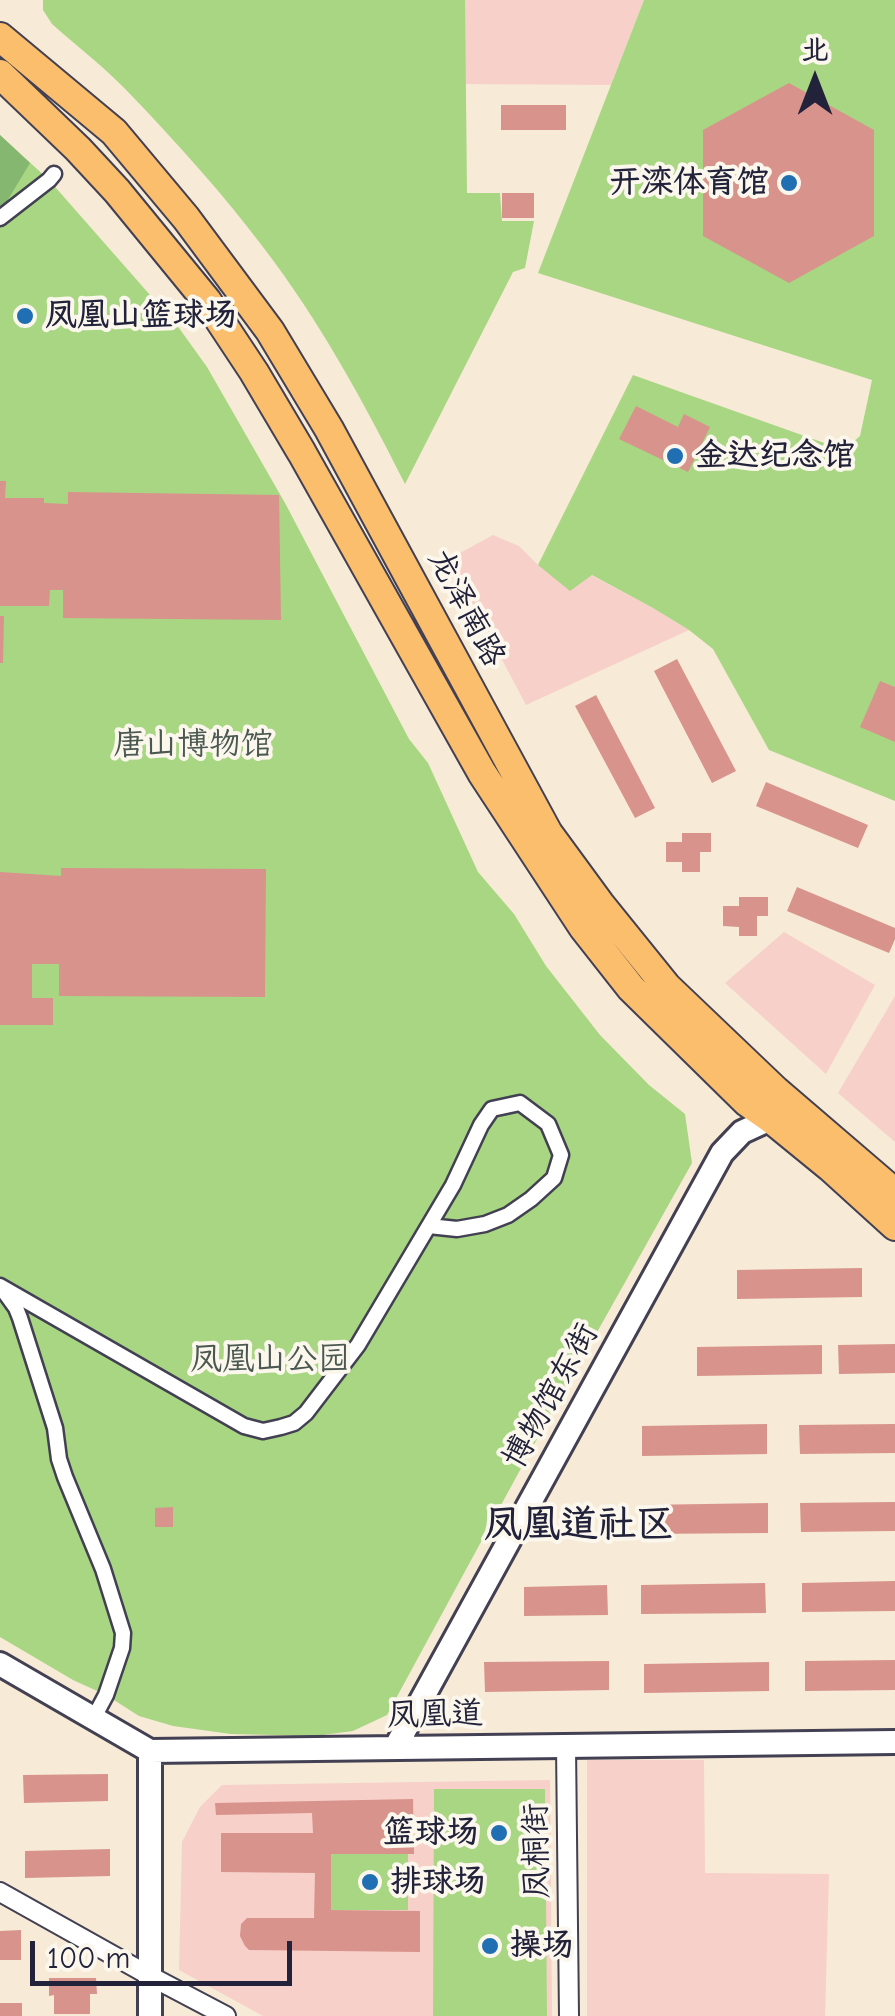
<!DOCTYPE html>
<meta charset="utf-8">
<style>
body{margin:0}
#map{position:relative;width:895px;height:2016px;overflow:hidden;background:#f7ead6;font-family:"Comic Neue","LXGW WenKai TC",sans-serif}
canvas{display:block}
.north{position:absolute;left:765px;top:30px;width:100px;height:100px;-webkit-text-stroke:8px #fbf7ec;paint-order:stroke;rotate:0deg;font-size:28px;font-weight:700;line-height:40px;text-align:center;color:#22223b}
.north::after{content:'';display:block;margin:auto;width:35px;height:45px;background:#22223b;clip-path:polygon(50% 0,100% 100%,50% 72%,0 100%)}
.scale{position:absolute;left:30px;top:1941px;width:262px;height:45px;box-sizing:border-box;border:5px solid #22223b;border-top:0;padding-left:12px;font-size:30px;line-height:35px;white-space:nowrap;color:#22223b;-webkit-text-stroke:8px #fbf7ec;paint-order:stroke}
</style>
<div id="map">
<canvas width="895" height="2016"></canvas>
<div class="north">北</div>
<div class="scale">100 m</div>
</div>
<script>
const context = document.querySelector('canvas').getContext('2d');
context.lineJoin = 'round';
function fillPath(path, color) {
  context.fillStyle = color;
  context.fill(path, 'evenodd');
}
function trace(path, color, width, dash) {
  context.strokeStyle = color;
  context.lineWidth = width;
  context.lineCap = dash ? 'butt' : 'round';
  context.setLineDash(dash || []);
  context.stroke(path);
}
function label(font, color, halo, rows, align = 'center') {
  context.font = font + ' "Comic Neue","LXGW WenKai TC",sans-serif';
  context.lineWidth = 8;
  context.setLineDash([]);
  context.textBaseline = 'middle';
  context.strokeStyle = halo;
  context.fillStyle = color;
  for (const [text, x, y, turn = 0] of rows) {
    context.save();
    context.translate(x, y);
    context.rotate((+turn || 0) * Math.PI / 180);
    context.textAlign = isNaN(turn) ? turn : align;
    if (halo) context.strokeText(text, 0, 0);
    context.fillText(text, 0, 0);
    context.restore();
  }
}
fillPath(new Path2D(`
 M465,0h179l-33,85 -147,-1z
 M493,535l26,11 19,19 53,10 62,33 36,22 -163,75 -77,-146z
 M784,932l91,53 -49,89 -101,-91z
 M895,996v146l-57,-49z
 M587,1760h117l1,113 124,1 -4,142h-238z
 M550,1780l2,236h-289l-84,-46 3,-128 18,-35 22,-22z`), '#f7d0c9');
fillPath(new Path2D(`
 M43,0h422l2,193h33l2,28h32l-9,47 -12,4 -108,212c-41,-82 -86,-164 -142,-237 -40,-53 -85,-103 -131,-151 -24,-26 -53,-48 -80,-72l-9,-14z
 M644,0h251v801l-126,-51 -56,-101 -24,-19 -36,-22 -61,-33 -22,16 -32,-26 95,-190 211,75 16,-14 12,-56 -334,-107z
 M0,135l49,45 130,148 28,39 78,136 124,236 19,24 50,109 36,42 32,52 54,69 49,50 36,29 7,49 -160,285 -145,267 -34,16 -38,5 -84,-2 -58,-8 -34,-10 -33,-21 -33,-15 -73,-43z
 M434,1789h111l2,227h-114z
 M331,1854h77v56h-77z`), '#a8d683');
fillPath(new Path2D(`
 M0,135l30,28 -24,40 -6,6z`), '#86b771');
fillPath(new Path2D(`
 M789,83l85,47v106l-85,47 -86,-47v-106z
 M501,105h65v25h-65z
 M502,193h32v25h-32z
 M636,406l42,21 6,-13 26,13 -22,45 -69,-33z
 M0,481h6l-1,17h39v5l24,1v-12l211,3 2,125 -218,-2v-28h-13l-1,16h-49z
 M0,616h4l-1,47h-3z
 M677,659l59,112 -24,12 -58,-112z
 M880,681l15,6v55l-35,-15z
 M596,695l59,113 -20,10 -60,-112z
 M766,782l102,43 -10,23 -102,-42z
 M682,833h29v19h-11v20h-18v-10h-16v-20h16z
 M61,868l205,1 -1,128 -206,-1v-32h-27v34h21v27h-53v-153l61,4z
 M797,887l98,41v11l-6,14 -102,-42z
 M739,897h29v19h-11v20h-18v-9l-16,-1v-20h16z
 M862,1268v29l-125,2v-29z
 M895,1344v29l-56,1 -1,-29z
 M822,1345v29l-125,2v-29z
 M767,1424v30l-125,2v-30z
 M895,1424v29l-95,1 -1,-29z
 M895,1502v29l-94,1 -1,-29z
 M768,1503v30l-125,1v-29z
 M173,1507v20h-18v-19z
 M895,1581v30l-93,1v-29z
 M765,1583l1,30 -125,1v-29z
 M607,1585l1,30 -84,1v-29z
 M895,1660v30l-90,1v-30z
 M609,1661v29l-124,2 -1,-30z
 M769,1662v29l-125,2v-29z
 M108,1774v27l-84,2 -1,-28z
 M413,1799l1,55h-83v56l89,1v41l-171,-2 -4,-4 -5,-10 1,-12 6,-6h67l1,-45 -94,-1v-39h92l-1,-20 -96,2 -1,-12z
 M110,1849v27l-85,2v-27z
 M21,1930v30h-21v-29z
 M49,1978h47l1,16h-7v20h-36v-19l-5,1z
 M0,2003h22v13h-22z`), '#d8938c');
const pedestrian = new Path2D(`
 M0,218l49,-38 5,-6
 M0,1286l244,140 19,5 18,-4 13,-4 12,-10 52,-68 95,-160 28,-60 11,-16 28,-6 28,21 13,31 -7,23 -23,21 -23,16 -23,9 -28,5 -28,-3
 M3,1290l13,18 4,10 35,110 4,31 6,18 38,92 20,64 -1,15 -16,47 -8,15`);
const minor = new Path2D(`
 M566,1746l3,270
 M0,1892l150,84 76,40`);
const tertiary = new Path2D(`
 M0,1664l150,87 745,-9
 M395,1748l327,-595 20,-21 39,-18
 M150,2016v-265`);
const primary = new Path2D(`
 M0,37l114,95 72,86 84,113 59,98 219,404 52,71 67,83 109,104 119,102
 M0,74l78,75 39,42 90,110 47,71 48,81 180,320 101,154 48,61 116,114 23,16 60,49 65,59`);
trace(pedestrian, '#424052', 19);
trace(minor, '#424052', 22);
trace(tertiary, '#424052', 28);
trace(primary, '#424052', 32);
trace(pedestrian, '#fff', 14);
trace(minor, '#fff', 18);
trace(tertiary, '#fff', 22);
trace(primary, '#fabe6d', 28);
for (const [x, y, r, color] of [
 [789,183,10,"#1f6fb2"],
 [25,316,10,"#1f6fb2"],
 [675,456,10,"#1f6fb2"],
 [499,1833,10,"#1f6fb2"],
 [370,1882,10,"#1f6fb2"],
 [490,1946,10,"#1f6fb2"]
]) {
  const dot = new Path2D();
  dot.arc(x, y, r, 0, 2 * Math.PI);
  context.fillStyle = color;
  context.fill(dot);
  trace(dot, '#fbf7ec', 4);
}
label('bold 32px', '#22223b', '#fbf7ec', [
 ["开滦体育馆",769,183,"right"],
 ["凤凰山篮球场",45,316],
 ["金达纪念馆",695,456],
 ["篮球场",479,1833,"right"],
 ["排球场",390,1882],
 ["操场",510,1946]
], 'left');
label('32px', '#22223b', '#fbf7ec', [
 ["龙泽南路",466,608,62],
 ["博物馆东街",551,1396,-61],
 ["凤凰道",435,1715,-1],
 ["凤桐街",537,1851,-91]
]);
label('32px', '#4a5851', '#fbf7ec', [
 ["唐山博物馆",193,745],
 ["凤凰山公园",270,1360]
]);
label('bold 38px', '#22223b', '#fbf7ec', [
 ["凤凰道社区",579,1525]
]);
</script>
